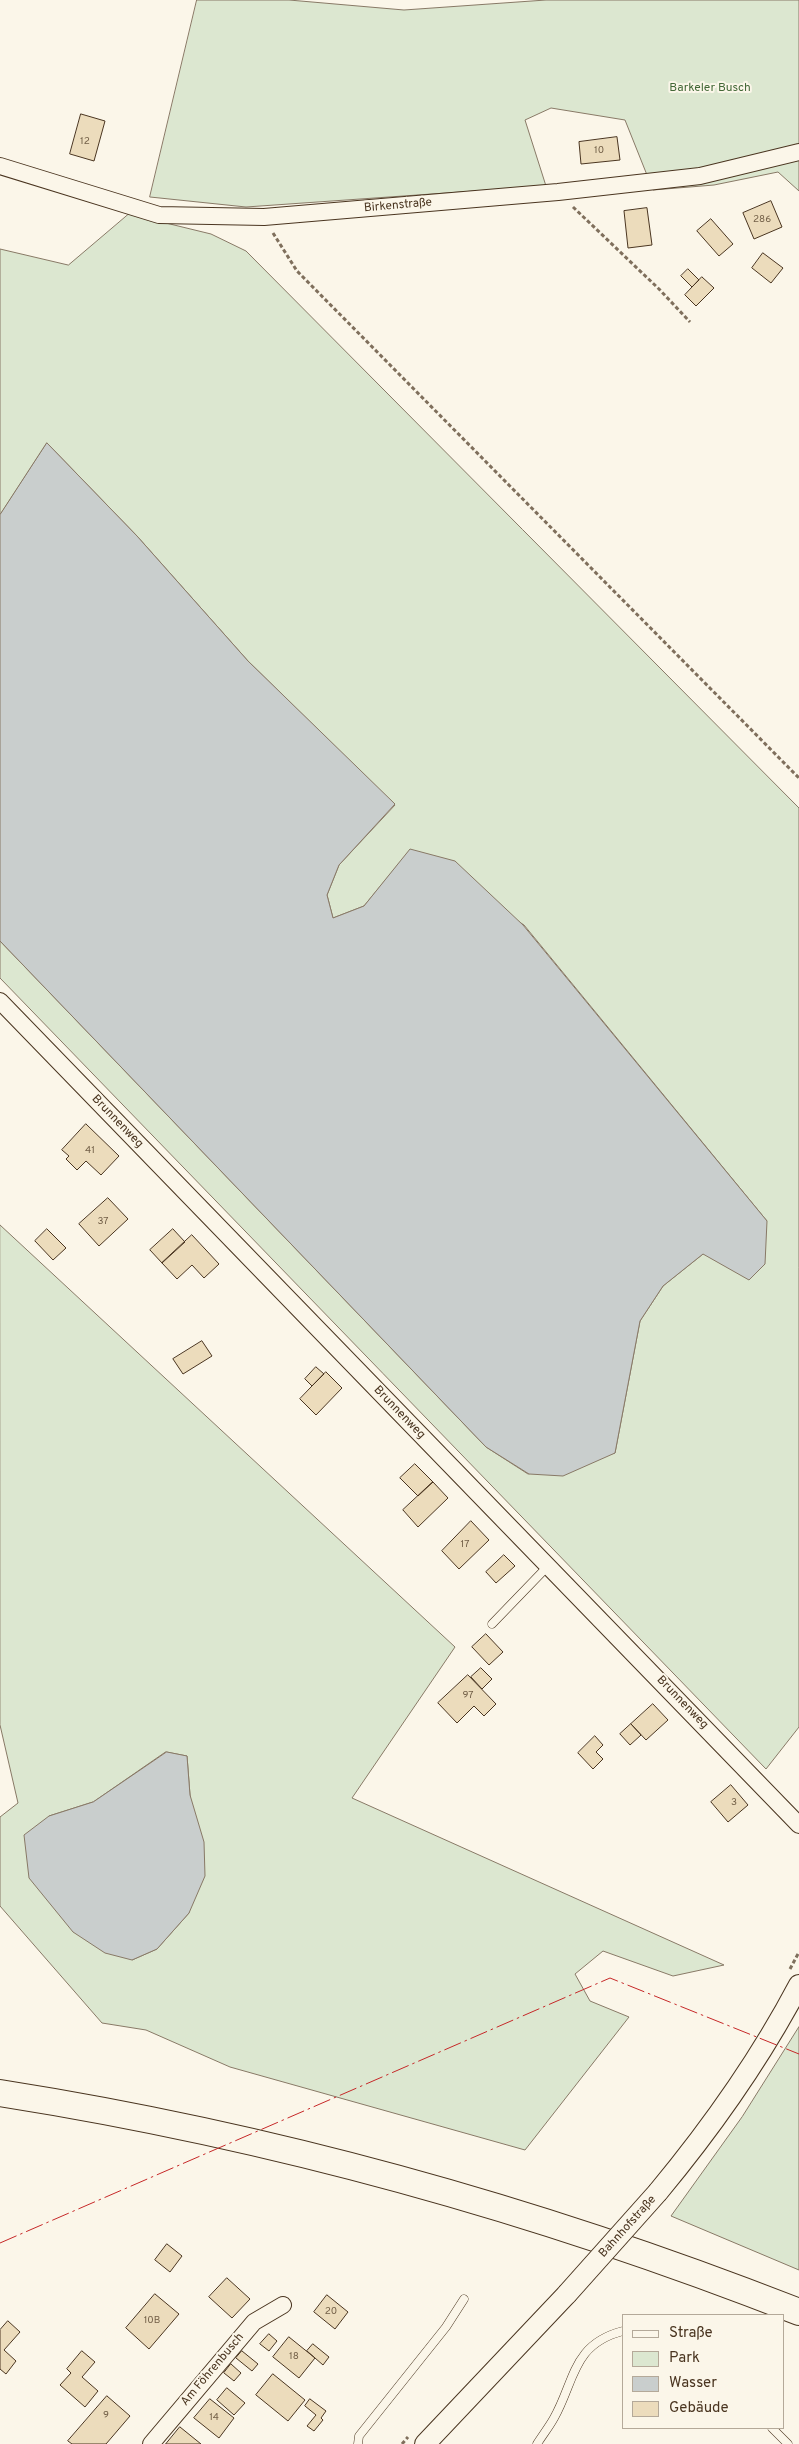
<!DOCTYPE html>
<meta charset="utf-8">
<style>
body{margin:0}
#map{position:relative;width:799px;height:2444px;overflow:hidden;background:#fbf6e9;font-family:Overpass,sans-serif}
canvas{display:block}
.legend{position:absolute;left:622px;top:2314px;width:162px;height:115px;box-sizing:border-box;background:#fbf6e9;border:1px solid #b4a999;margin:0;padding:6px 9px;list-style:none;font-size:15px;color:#4a3520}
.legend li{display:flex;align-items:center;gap:10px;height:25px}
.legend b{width:25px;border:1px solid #b4a999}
</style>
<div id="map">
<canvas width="799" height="2444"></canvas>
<ul class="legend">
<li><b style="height:6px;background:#fbf6e9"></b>Straße</li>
<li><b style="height:14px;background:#dce7d0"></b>Park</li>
<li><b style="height:14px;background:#c9cecd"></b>Wasser</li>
<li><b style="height:14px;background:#ecdcbc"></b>Gebäude</li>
</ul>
</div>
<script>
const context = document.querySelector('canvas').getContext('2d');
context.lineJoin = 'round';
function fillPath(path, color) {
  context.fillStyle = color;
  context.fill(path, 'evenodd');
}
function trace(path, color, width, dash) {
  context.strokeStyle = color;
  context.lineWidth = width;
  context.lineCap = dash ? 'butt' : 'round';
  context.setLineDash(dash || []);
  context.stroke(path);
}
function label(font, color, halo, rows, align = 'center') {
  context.font = font + ' Overpass,sans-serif';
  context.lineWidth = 4;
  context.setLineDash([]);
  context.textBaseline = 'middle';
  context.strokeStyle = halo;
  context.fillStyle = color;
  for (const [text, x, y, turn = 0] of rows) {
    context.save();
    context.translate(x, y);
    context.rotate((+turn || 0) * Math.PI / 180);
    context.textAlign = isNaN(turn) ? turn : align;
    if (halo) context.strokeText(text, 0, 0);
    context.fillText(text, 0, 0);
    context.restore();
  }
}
const green = new Path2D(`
 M197,0h92l115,10 142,-10h253v191l-21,-19 -64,13 -61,5 -28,-70 -74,-12 -26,12 21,66 -300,21 -96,-10z
 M129,214l82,20 35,17 553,557v919l-33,42 -766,-791v-37l486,506 42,27 87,-21 25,-132 23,-35 40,-32 64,-33 -243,-296 -114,-75 -46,56 -31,12 -6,-23 12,-30 56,-60 -147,-144 -111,-125 -90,-93 -47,72v-266l68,16z
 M0,1225l455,422 -103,151 372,167 -51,11 -70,-25 -28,23 15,27 39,16 -104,133 -295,-83 -84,-37 -44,-7 -102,-117v-89l18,-14 -18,-78zM166,1752l21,4 3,39 -1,118 -32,36 -25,11 -83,-144 44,-14z
 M799,2027v243l-128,-54 71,-99z`);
fillPath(green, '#dce7d0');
trace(green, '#887966', 1);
const water = new Path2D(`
 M47,443l90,93 111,125 147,143 -56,61 -12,30 6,23 31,-12 46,-57 45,12 68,64 244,296 -2,43 -16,16 -46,-26 -40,32 -23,35 -25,132 -52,23 -34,-2 -43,-27 -486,-506v-426z
 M167,1752l20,4 3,39 14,47 1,34 -16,37 -32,36 -25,11 -27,-7 -32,-21 -44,-54 -5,-43 25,-19 44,-14z`);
fillPath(water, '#c9cecd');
trace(water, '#887966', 1);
const building = new Path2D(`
 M81,114l24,7 -11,40 -24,-7z
 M617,137l3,23 -39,4 -2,-22z
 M771,201l11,26 -28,12 -11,-26z
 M647,208l5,37 -24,3 -4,-37z
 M711,219l22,25 -14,12 -22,-25z
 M763,253l20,15 -12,15 -19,-15z
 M688,269l11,11 -7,7 -11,-11z
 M702,277l12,11 -18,18 -11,-11z
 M86,1124l33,32 -18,19 -15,-14 -9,9 -11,-11 3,-3 -7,-6z
 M108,1198l20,21 -29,27 -20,-22z
 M47,1229l19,19 -13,12 -18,-19z
 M173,1229l12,13 -23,21 -12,-13z
 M192,1235l27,29 -15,14 -12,-13 -15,14 -15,-16z
 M202,1341l10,15 -29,18 -10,-15z
 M316,1367l8,7 -12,12 -7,-7z
 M326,1372l16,16 -26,27 -16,-16z
 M415,1464l18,18 -15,14 -18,-18z
 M433,1482l15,16 -30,29 -15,-17z
 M471,1521l18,19 -30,29 -17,-18z
 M504,1555l11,11 -19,17 -10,-11z
 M486,1634l17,18 -14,13 -17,-18z
 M481,1668l11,11 -10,10 -11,-12z
 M468,1675l28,29 -12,12 -10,-10 -17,17 -19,-20z
 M653,1704l15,16 -22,20 -15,-16z
 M631,1724l10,11 -11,10 -10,-11z
 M595,1736l8,9 -7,7 7,7 -10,10 -15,-16z
 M731,1785l17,20 -20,17 -17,-20z
 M167,2244l15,12 -12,16 -15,-12z
 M227,2278l23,21 -18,19 -23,-21z
 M155,2294l24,20 -30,35 -23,-21z
 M327,2295l21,17 -13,17 -21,-17z
 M8,2321l12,11 -16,18 12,11 -10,13 -6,-5v-39z
 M269,2334l8,7 -8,10 -9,-7z
 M289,2337l26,21 -16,20 -26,-21z
 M313,2344l16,13 -6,8 -16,-14z
 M82,2351l13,11 -13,15 16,14 -13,16 -25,-22 11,-12 -4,-4z
 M242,2351l16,13 -6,7 -16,-13z
 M231,2364l10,9 -7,8 -10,-8z
 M273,2374l32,26 -17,21 -32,-26z
 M227,2388l18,15 -11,12 -17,-15z
 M107,2396l23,20 -24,28h-34l-4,-3z
 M210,2399l24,19 -15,20 -25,-20z
 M310,2399l16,12 -5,7 2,2 -9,11 -7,-5 9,-11 -11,-9z
 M180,2427l21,17h-35z`);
fillPath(building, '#ecdcbc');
trace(building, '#4a3520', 1);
const service = new Path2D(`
 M492,1624l56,-58
 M772,2428l16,16
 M358,2444l1,-8 87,-109 18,-28
 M537,2444c5,-8 12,-17 17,-26 21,-37 18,-74 69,-87`);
const minor = new Path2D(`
 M0,166l159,49 105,2 294,-25 142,-16 99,-24
 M0,1001l799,824
 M151,2444l103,-122 29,-17`);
const tertiary = new Path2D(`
 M658,2192c54,-65 102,-133 141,-207
 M425,2444l142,-150`);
const trunk = new Path2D(`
 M0,2093c273,43 542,118 799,219`);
trace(service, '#4a3520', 9);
trace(minor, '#4a3520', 18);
trace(tertiary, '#4a3520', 22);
trace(trunk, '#4a3520', 28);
trace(new Path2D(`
 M573,207l86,82 31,33
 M273,233l24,38 502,507
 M790,1969l9,-17
 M402,2444l6,-7`), '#7f6f5c', 3, [4, 2.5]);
trace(service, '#fbf6e9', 8);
trace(minor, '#fbf6e9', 16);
trace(tertiary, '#fbf6e9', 20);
trace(trunk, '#fbf6e9', 26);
const tertiaryBridge = new Path2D(`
 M567,2294l91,-102`);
trace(tertiaryBridge, '#4a3520', 22, []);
trace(tertiaryBridge, '#fbf6e9', 20);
trace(new Path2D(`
 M0,2243l610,-265 189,76`), '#c62828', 1, [18, 4, 2.5, 4]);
label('10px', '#725f47', null, [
 ["12",85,142],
 ["10",599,151],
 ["286",762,220],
 ["41",90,1151],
 ["37",103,1222],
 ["17",465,1545],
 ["97",468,1696],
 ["3",734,1803],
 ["20",331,2312],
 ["10B",152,2321],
 ["18",294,2357],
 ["9",106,2416],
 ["14",214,2418]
]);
label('12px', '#436837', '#fbf6e9', [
 ["Barkeler Busch",710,89]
]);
label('12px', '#4a3520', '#fbf6e9', [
 ["Birkenstraße",398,206,-5],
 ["Brunnenweg",117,1122,46],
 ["Brunnenweg",399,1413,46],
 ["Brunnenweg",682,1703,46],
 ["Bahnhofstraße",628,2227,-48],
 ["Am Föhrenbusch",213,2370,-50]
]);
</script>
